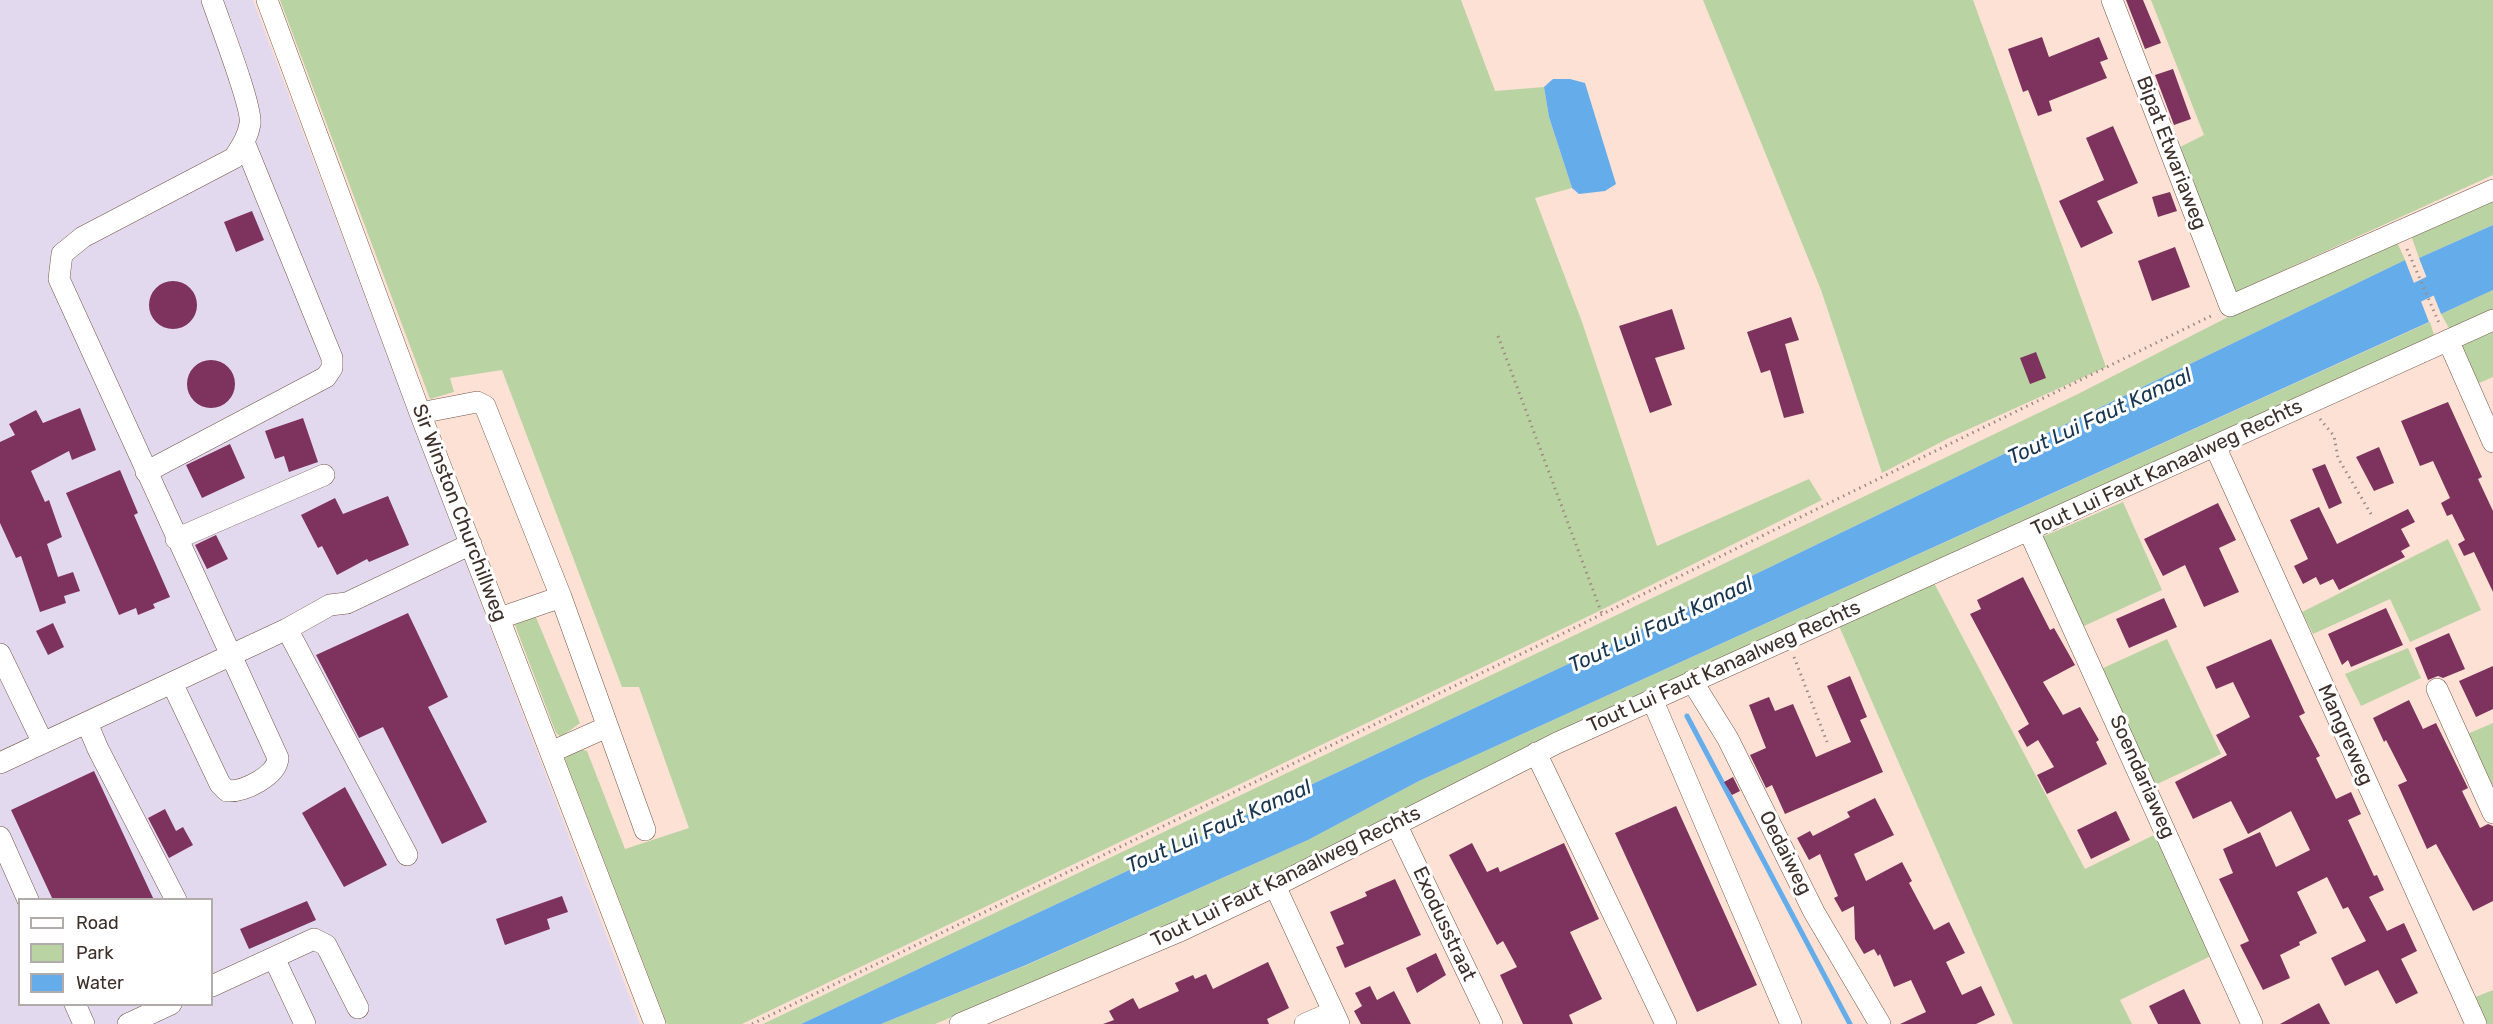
<!DOCTYPE html>
<style>
body{margin:0}
#map{position:relative;width:2493px;height:1024px;overflow:hidden;background:#fde1d4;font-family:Rubik,sans-serif}
canvas{display:block}
.legend{position:absolute;left:18px;top:898px;width:195px;height:108px;box-sizing:border-box;background:#fff;border:2px solid #b1acaa;margin:0;padding:8px 10px;list-style:none;font-size:18px;color:#3d302a}
.legend li{display:flex;align-items:center;gap:12px;height:30px}
.legend b{width:30px;border:2px solid #b1acaa}
</style>
<div id="map">
<canvas width="2493" height="1024"></canvas>
<ul class="legend">
<li><b style="height:8px;background:#fff"></b>Road</li>
<li><b style="height:16px;background:#b9d3a3"></b>Park</li>
<li><b style="height:16px;background:#65adea"></b>Water</li>
</ul>
</div>
<script>
const context = document.querySelector('canvas').getContext('2d');
context.lineJoin = 'round';
function fillPath(path, color) {
  context.fillStyle = color;
  context.fill(path, 'evenodd');
}
function trace(path, color, width, dash) {
  context.strokeStyle = color;
  context.lineWidth = width;
  context.lineCap = dash ? 'butt' : 'round';
  context.setLineDash(dash || []);
  context.stroke(path);
}
function label(font, color, halo, rows, align = 'center') {
  context.font = font + ' Rubik,sans-serif';
  context.lineWidth = 6;
  context.setLineDash([]);
  context.textBaseline = 'middle';
  context.strokeStyle = halo;
  context.fillStyle = color;
  for (const [text, x, y, turn = 0] of rows) {
    context.save();
    context.translate(x, y);
    context.rotate((+turn || 0) * Math.PI / 180);
    context.textAlign = isNaN(turn) ? turn : align;
    if (halo) context.strokeText(text, 0, 0);
    context.fillText(text, 0, 0);
    context.restore();
  }
}
fillPath(new Path2D(`
 M0,0h253l387,1024h-640zM20,900h192v104h-192z`), '#e3d9ee');
fillPath(new Path2D(`
 M280,0h1181l34,91 49,-4 5,30 23,71 -37,10 47,124 75,224 152,-67 13,21 -231,115 -849,409h-75l-102,-265 5,-6 9,-4 8,2 38,98 64,-21 -50,-141h-17l-120,-317 -52,8 4,14 -24,7z
 M1703,0h270l133,367 -159,72 -65,34 -61,-183z
 M2151,0h342v175l-257,117 -58,-144 26,-13z
 M2493,198v27l-74,33 -8,-23z
 M2396,240l9,20 -792,383 -812,381h-38l1315,-630 154,-79z
 M2493,290v21l-43,19 -9,-16z
 M2430,322l4,13 -856,387 -382,193 -261,109h-54l146,-59 281,-125 111,-59z
 M2493,330v47l-16,7 -16,-40z
 M2123,502l39,88 -80,37 -40,-90z
 M2448,539l33,71 -71,32 -20,-43 -77,35 -11,-22z
 M1934,583l151,286 75,-37 55,122 -95,46 12,24h-119l-174,-398z
 M535,615l45,108 -19,14 -5,-4 -41,-108 4,-7z
 M2167,639l54,115 -66,31 -54,-116z
 M2408,648l13,30 -60,28 -16,-32z
 M2493,723v62l-5,3 -23,-53z
 M2493,990v34h-8l-12,-26z`), '#b9d3a3');
fillPath(new Path2D(`
 M1553,79h17l15,4 31,101 -11,7 -26,3 -7,-6 -23,-71 -5,-30z
 M2493,225v65l-52,24 -22,-56z
 M2405,260l24,62 -1010,459 -111,59 -282,125 -145,59h-80l812,-381z`), '#65adea');
trace(new Path2D(`
 M1687,716l163,308`), '#65adea', 5);
trace(new Path2D(`
 M2395,303l98,-47`), '#65adea', 20);
fillPath(new Path2D(`
 M2126,0h17l18,43 -16,6z
 M2042,37l7,20 50,-20 9,22 -8,3 7,16 -58,23 3,10 -14,5 -10,-26 -5,2 -15,-43z
 M2173,69l18,50 -17,6 -19,-50z
 M2113,126l25,57 -41,18 16,32 -32,15 -22,-47 45,-21 -18,-42z
 M2170,192l7,19 -19,6 -6,-20z
 M252,211l12,29 -28,12 -12,-30z
 M2175,247l15,40 -38,14 -14,-40z
 M149 305a24 24 0 1 1 48 0a24 24 0 1 1-48 0Z
 M1672,309l13,40 -30,9 17,47 -22,8 -31,-87z
 M1791,317l8,23 -14,4 19,69 -20,5 -14,-48 -9,3 -14,-41z
 M2036,352l10,26 -16,6 -10,-26z
 M187 384a24 24 0 1 1 48 0a24 24 0 1 1-48 0Z
 M2448,402l34,75 -4,2 15,32v81l-19,-40 -10,4 -6,-12 7,-4 -13,-26 -5,2 -6,-13 9,-5 -17,-37 -13,5 -19,-45z
 M80,408l16,42 -24,10 -3,-9 -38,20 14,31 4,-2 13,37 -15,7 11,33 15,-5 7,19 -16,5 2,7 -26,9 -19,-56 -5,2 -16,-35v-81l15,-7 -6,-11 27,-14 7,13z
 M303,418l15,44 -29,10 -5,-16 -9,3 -10,-28z
 M230,444l15,34 -43,20 -16,-33z
 M2379,447l15,36 -20,8 -18,-34z
 M2325,464l17,39 -13,6 -17,-40z
 M120,470l18,43 -4,2 36,82 -17,7 2,4 -17,7 -2,-7 -17,7 -53,-122z
 M388,496l21,49 -40,17 -2,-3 -30,16 -15,-29 -4,2 -17,-33 34,-17 8,16z
 M2218,503l18,37 -17,8 20,44 -35,15 -19,-42 -22,11 -19,-37z
 M2319,507l18,37 71,-35 7,13 -14,7 9,17 -9,5 4,6 -66,33 -6,-11 -13,6 -4,-8 -13,7 -9,-18 14,-7 -18,-39z
 M216,535l12,24 -21,10 -12,-24z
 M2023,577l27,53 4,-2 21,37 -32,17 20,33 17,-8 19,33 -3,2 11,22 -60,30 -10,-19 17,-8 -16,-27 -11,7 -9,-16 11,-7 -59,-110 11,-5 -4,-9z
 M2164,598l13,29 -48,21 -13,-29z
 M2386,608l17,37 -52,22 -3,-7 -6,5 -14,-31z
 M408,613l40,84 -20,10 59,115 -45,22 -59,-117 -24,11 -43,-83z
 M53,623l11,24 -16,8 -12,-24z
 M2449,633l16,36 -22,9 -5,-2 -10,4 -13,-32z
 M2271,639l34,74 -6,3 21,40 -4,2 20,41 15,-7 10,22 -13,6 26,56 3,-1 7,15 -15,7 18,34 17,-8 13,28 -16,8 17,34 -22,11 -18,-34 -33,16 -14,-28 35,-17 -18,-34 -5,2 -16,-32 -30,15 20,41 -18,9 1,3 -20,10 10,23 -27,12 -23,-45 9,-4 -30,-62 14,-6 -10,-24 37,-17 16,35 34,-17 -19,-39 -43,23 -17,-33 -38,18 -18,-37 52,-27 -11,-20 34,-18 -17,-35 -17,7 -10,-22z
 M2493,666v43l-17,8 -17,-36z
 M1850,676l17,41 -7,3 23,52 -98,42 -13,-29 -6,3 -16,-33 16,-7 -17,-43 20,-8 6,14 18,-7 23,53 35,-15 -24,-56z
 M2409,700l14,29 13,-6 32,65 -6,3 18,37 8,-4 5,2v75l-20,10 -37,-67 -9,5 -29,-64 9,-4 -21,-41 -2,2 -11,-24z
 M94,771l60,129h-101l-42,-90z
 M1733,777l7,14 -8,4 -8,-13z
 M345,787l42,78 -43,22 -42,-74z
 M1875,798l19,37 -40,19 12,27 36,-19 10,19 -3,2 25,47 15,-8 16,31 -19,9 16,33 19,-9 14,29 -19,9h-76l26,-12 -15,-32 -17,7 -14,-33 -2,2 -4,-7 -10,5 -9,-15 -1,-33 -12,6 -8,-14 4,-2 -18,-42 -11,6 -12,-22 13,-7 3,5 37,-19 -3,-5z
 M1676,806l81,179 -60,27 -82,-179z
 M165,809l11,22 7,-4 10,18 -24,13 -21,-40z
 M2116,811l14,29 -39,19 -14,-29z
 M1472,843l15,29 11,-5 2,5 64,-29 35,76 -29,13 32,67 -33,16 4,9h-50l-23,-49 17,-8 -14,-26 -6,4 -48,-90z
 M1395,879l26,56 -76,33 -9,-21 8,-3 -14,-32 37,-16 -2,-4z
 M562,896l6,16 -21,7 3,10 -45,16 -9,-26z
 M307,901l9,19 -67,29 -9,-20z
 M1436,953l10,22 -29,18 -11,-25z
 M1268,962l21,46 -22,11 2,5h-166l11,-4 -5,-9 24,-13 6,11 40,-18 -4,-8 18,-8 2,4 11,-5 7,15z
 M1370,986l7,14 17,-9 17,33h-50l-7,-13 8,-5 -7,-13z
 M2184,989l17,35h-43l-9,-18z
 M2319,1003l11,21h-50z`), '#7d335e');
const minor = new Path2D(`
 M267,0l153,413 235,611
 M2112,0l118,306 263,-116
 M2448,340l45,102
 M420,413l57,-11 8,4 76,191 84,233
 M2215,446l261,578
 M146,472l180,-95 6,-9v-10l-88,-216
 M2029,531l223,493
 M176,539l148,-64
 M500,618l61,-21
 M287,629l120,226
 M0,654l43,89
 M1692,681l36,58 86,173 66,112
 M172,683l48,101 7,7c17,1 50,-15 51,-33l-219,-479 3,-25 21,-17 151,-79c7,-11 14,-21 16,-34 3,-16 -31,-103 -38,-124
 M2437,689l56,124
 M1652,699l139,325
 M87,723l11,26 78,151
 M551,752l56,-25
 M1536,753l130,271
 M0,763l287,-134 43,-24 17,-2 124,-59
 M1396,824l96,200
 M0,837l28,63
 M1275,886l64,138
 M274,958l31,66
 M212,986l102,-47 12,6 32,63
 M75,1004l9,20
 M128,1024l43,-20
 M960,1024l222,-94 93,-44 282,-143 936,-423
 M1305,1024l28,-12`);
trace(minor, '#735749', 22);
trace(new Path2D(`
 M2407,249l32,74
 M1498,336l104,278
 M2320,419l14,17 4,22 33,56
 M1794,657l33,85
 M752,1024l773,-372 688,-337`), '#a08b82', 3, [1.5, 4.5]);
trace(minor, '#fff', 21);
label('20px', '#3d302a', '#fff', [
 ["Bipat Etwariaweg",2171,153,69],
 ["Tout Lui Faut Kanaalweg Rechts",2167,468,-25],
 ["Sir Winston Churchillweg",459,513,69],
 ["Tout Lui Faut Kanaalweg Rechts",1724,667,-24],
 ["Mangreweg",2345,735,66],
 ["Soendariaweg",2142,777,66],
 ["Oedaiweg",1785,853,63],
 ["Tout Lui Faut Kanaalweg Rechts",1286,877,-26],
 ["Exodusstraat",1444,924,65]
]);
label('italic 21px', '#183650', '#fff', [
 ["Tout Lui Faut Kanaal",2100,417,-25],
 ["Tout Lui Faut Kanaal",1661,625,-25],
 ["Tout Lui Faut Kanaal",1219,827,-24]
]);
</script>
